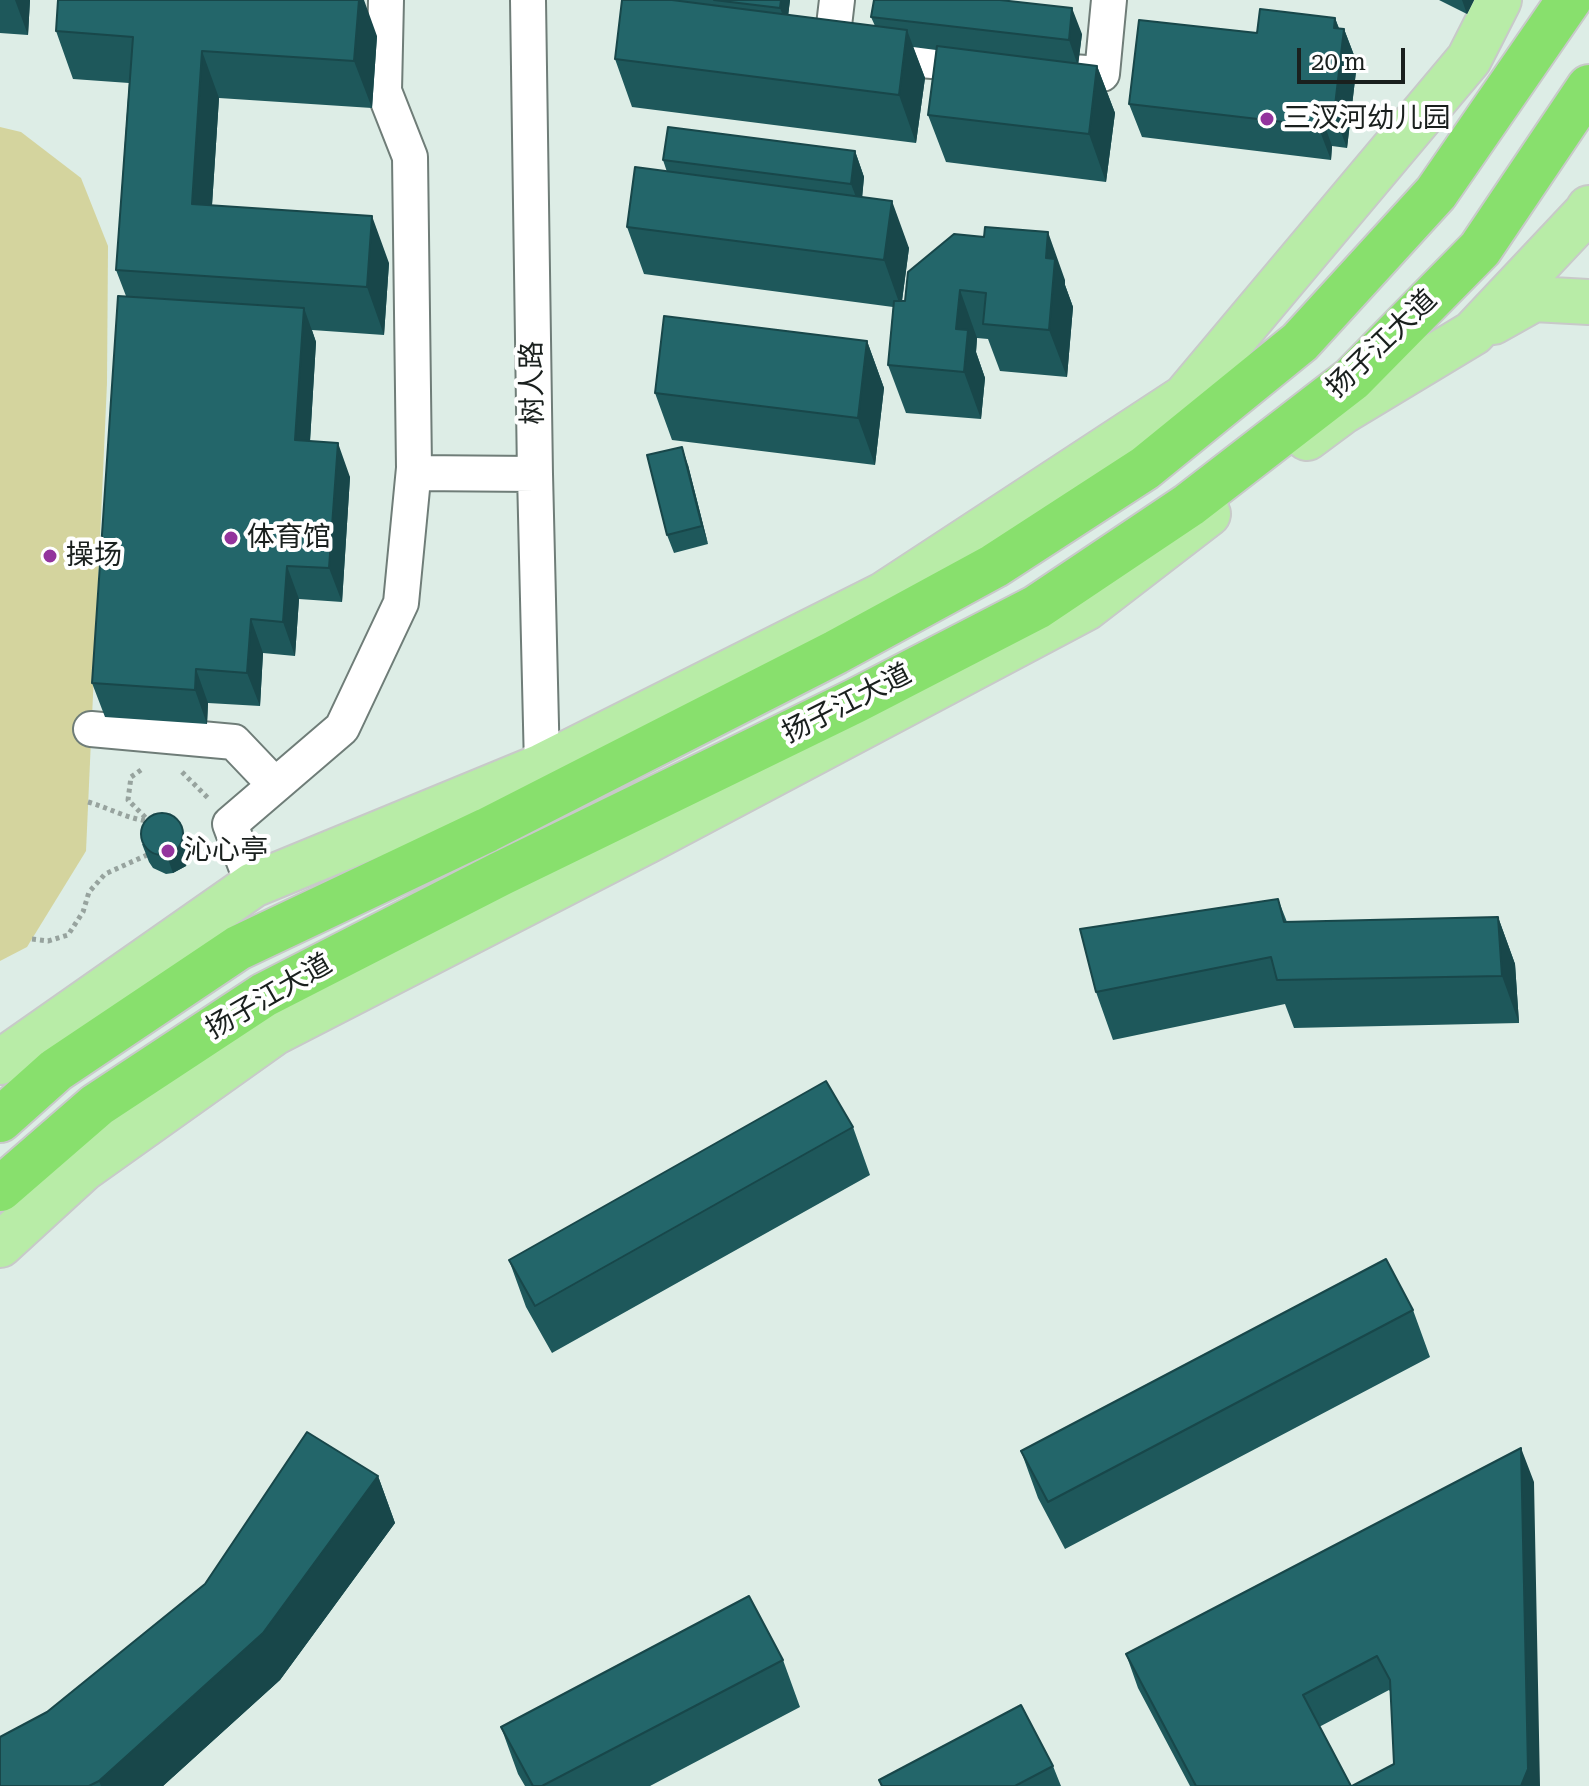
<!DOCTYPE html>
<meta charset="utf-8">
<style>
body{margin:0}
#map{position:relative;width:1589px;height:1786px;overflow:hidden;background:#ddede6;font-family:"Roboto Serif",serif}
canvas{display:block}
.scale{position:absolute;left:1297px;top:48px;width:108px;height:36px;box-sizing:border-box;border:4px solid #1a201e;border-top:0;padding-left:10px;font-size:24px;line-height:28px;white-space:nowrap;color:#1a201e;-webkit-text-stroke:6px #fff;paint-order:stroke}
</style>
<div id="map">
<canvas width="1589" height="1786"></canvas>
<div class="scale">20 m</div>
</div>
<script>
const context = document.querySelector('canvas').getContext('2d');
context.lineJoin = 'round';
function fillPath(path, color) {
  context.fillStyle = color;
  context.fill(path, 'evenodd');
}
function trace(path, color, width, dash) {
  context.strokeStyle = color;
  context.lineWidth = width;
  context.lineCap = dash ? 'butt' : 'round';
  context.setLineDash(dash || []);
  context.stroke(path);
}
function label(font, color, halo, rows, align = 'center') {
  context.font = font + ' "Roboto Serif","Noto Sans SC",serif';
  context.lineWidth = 8;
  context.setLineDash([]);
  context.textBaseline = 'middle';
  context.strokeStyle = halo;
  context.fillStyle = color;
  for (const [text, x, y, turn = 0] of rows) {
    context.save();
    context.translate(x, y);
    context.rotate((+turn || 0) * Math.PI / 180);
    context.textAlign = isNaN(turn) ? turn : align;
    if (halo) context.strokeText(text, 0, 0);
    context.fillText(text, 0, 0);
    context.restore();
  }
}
fillPath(new Path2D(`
 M0,127l21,5 60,46 27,68 -1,137 -21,468 -59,96 -27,14z`), '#d4d49e');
const minor = new Path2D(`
 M528,0l7,474 7,292
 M831,51l6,-51
 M873,56l107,9
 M1056,71l46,3 7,-74
 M414,473l121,1
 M91,729l143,13 41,43
 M253,885l-23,-61 112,-96 59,-125 13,-135 -4,-311 -26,-66 2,-91`);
const major = new Path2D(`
 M1493,322l41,-23 55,3
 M1307,438l35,-26 131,-79 113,-120 3,-5
 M0,1062l253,-177 289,-119 341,-171 302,-198 284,-338 30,-59
 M0,1245l83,-76 191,-136 375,-193 437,-232 122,-94`);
const highway = new Path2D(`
 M0,1120l56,-50 182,-122 249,-118 349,-178 158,-86 151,-98 155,-126 136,-149 133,-193
 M0,1189l97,-84 167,-110 236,-121 355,-173 182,-94 152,-102 163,-126 128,-130 109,-162`);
trace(minor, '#6f7d78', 38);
trace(major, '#c8c9c9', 48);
trace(highway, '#c8c9c9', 48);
trace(new Path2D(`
 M141,770l-10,7 -3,23 21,21
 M182,772l27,27
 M88,802c21,6 38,16 59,19
 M32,939l16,2 20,-6 15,-23 6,-20 16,-18 42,-19v-3`), '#97a39e', 5, [4, 4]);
trace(minor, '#fff', 34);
trace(major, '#b8eca7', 44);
trace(highway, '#88e06d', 44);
fillPath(new Path2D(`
 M0,0h30l-2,35 -28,-2z
 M622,0h168l-2,15 87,11 -4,-9 211,17 -4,30 19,2 18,47 -9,69 -160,-20 -18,-47 8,-65 -23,-3 12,31 -9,65 -284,-36 -17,-48z
 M1439,0h35l-7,14z
 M1335,18l4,10 5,1 13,34 -10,85 -15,-2 -1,14 -189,-23 -13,-33 128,-71z
 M56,31l321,5 -5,72 -153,-10 -7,107 177,58 -5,72 -72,-5 4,12 -6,99 40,36 -8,125 -43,-3 -4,57 -32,-3 -3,53 -52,-3 -1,21 -102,-7 -13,-34 34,-387 -10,-26 13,-187 -56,-4z
 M855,151l9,26 -2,20 47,51 -7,53h3l3,-29 157,8v5l8,22 -6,70 -67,-6 -12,-32 -11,-1 -1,14 9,26 -4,41 -75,-6 -18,-48 5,-58 -249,-33 -17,-47 40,-55 -4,-12z
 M867,341l17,47 -9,77 -203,-25 -17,-47z
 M688,465l20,79 -34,9 -7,-18z
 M142,844l48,8 -4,14 -13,7 -7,1 -13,-6 -4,-6z
 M1278,899l9,23 211,-5 17,47 4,59 -225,5 -9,-24 -172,36 -17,-48z
 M853,1127l17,48 -318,178 -26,-46 -17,-47z
 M1413,1310l17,47 -365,192 -27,-51 -17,-47z
 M378,1476l17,47 -115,157 -117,106h-163l47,-74z
 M1534,1482l-140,282 -3,-72 -2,-2 -70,37 32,59h-161l-52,-98 -12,-34z
 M783,1660l17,47 -150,79h-125l-7,-12 -17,-47z
 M1053,1766l8,20h-180l-2,-6z`), '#1e585b');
fillPath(new Path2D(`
 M15,0h15l-2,35z
 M359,0h5l13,36 -5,72 -18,-47z
 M781,0h9l-3,26 -7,-18z
 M1462,0h12l-7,14z
 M1072,8l10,26 -4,32 -9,-26z
 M1335,18l8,23 1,-12 13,34 -10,85 -13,-34v-86z
 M907,30l18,48 -9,65 -17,-48z
 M202,51l17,47 -10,153 -17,-47z
 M1097,66l18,47 -9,69 -17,-48z
 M1320,112l12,34 -1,14 -13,-34z
 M855,151l9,26 -3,33 -10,-26z
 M892,201l17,47 -8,60 -17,-48z
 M372,216l17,47 -5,72 -17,-48z
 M1048,232l17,48v5l8,22 -6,70 -18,-47 -3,-72z
 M960,290l17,48 -1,14 9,26 -4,41 -17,-47 -8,-43z
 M304,308l12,34 -8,132 -13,-34z
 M867,341l17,47 -9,77 -17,-47z
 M338,443l12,34 -8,125 -13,-34z
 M682,447l6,18 20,79 -6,-18z
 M287,566l12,33 -4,57 -12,-34z
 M251,619l12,34 -3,53 -13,-33z
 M196,669l12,34 -1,21 -12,-34z
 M180,822l10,30 -4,14 -13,7 -6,-17z
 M1498,917l17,47 4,59 -17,-47z
 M1521,1448l13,34 6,304h-19z
 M378,1476l17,47 -115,157 -117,106h-62l-2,-5z`), '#18474a');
const building = new Path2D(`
 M58,0h301l-5,61 -152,-10 -10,153 180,12 -5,71 -251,-17 17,-233 -77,-6z
 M622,0h50l235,30 -8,65 -284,-36z
 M714,0h67l-1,8z
 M874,0h126l72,8 -3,32 -198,-23z
 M1260,9l75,9 -1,10 10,1 -10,85 -14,-2 -2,14 -189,-22 10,-84 118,13z
 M937,46l160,20 -8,68 -161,-19z
 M668,127l187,24 -4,33 -188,-24z
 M635,167l257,34 -8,59 -257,-33z
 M985,227l63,5 -2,26 9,1 -6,71 -66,-6 3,-31 -26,-3 -4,39 12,1 -4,42 -76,-7 6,-64h11l3,-29 46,-38 30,3z
 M118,296l186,12 -9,132 43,3 -9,125 -42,-2 -4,56 -32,-3 -4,54 -51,-4 -1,21 -103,-7z
 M664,316l203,25 -9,77 -203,-25z
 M682,447l20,79 -35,9 -20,-80z
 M141 834a21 21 0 1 1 42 0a21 21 0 1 1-42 0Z
 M1278,899l6,23 214,-5 4,59 -225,4 -6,-23 -175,35 -16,-63z
 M826,1081l27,46 -318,179 -26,-46z
 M1386,1259l27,51 -365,192 -27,-51z
 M307,1432l71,44 -115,157 -164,148 -10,5h-89v-49l47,-25 158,-128z
 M1521,1448l7,321 -7,17h-169l42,-22 -4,-84 -13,-24 -74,39 48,91h-155l-70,-132z
 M749,1596l34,64 -241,126h-9l-32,-59z
 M1021,1705l32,61 -38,20h-133l-3,-6z`);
fillPath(building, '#23666a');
trace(building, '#18474a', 2);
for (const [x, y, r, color] of [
 [1267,119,8,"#93349d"],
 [231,538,8,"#93349d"],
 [50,556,8,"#93349d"],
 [168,851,8,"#93349d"]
]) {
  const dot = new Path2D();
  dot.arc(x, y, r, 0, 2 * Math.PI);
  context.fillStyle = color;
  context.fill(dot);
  trace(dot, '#fff', 3);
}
label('28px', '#1a201e', '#fff', [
 ["三汊河幼儿园",1283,119],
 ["体育馆",247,538],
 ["操场",66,556],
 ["沁心亭",184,851]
], 'left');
label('28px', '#1a201e', '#fff', [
 ["扬子江大道",1382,344,-44],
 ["树人路",533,383,-91],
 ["扬子江大道",847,704,-27],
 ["扬子江大道",269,997,-30]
]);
</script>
